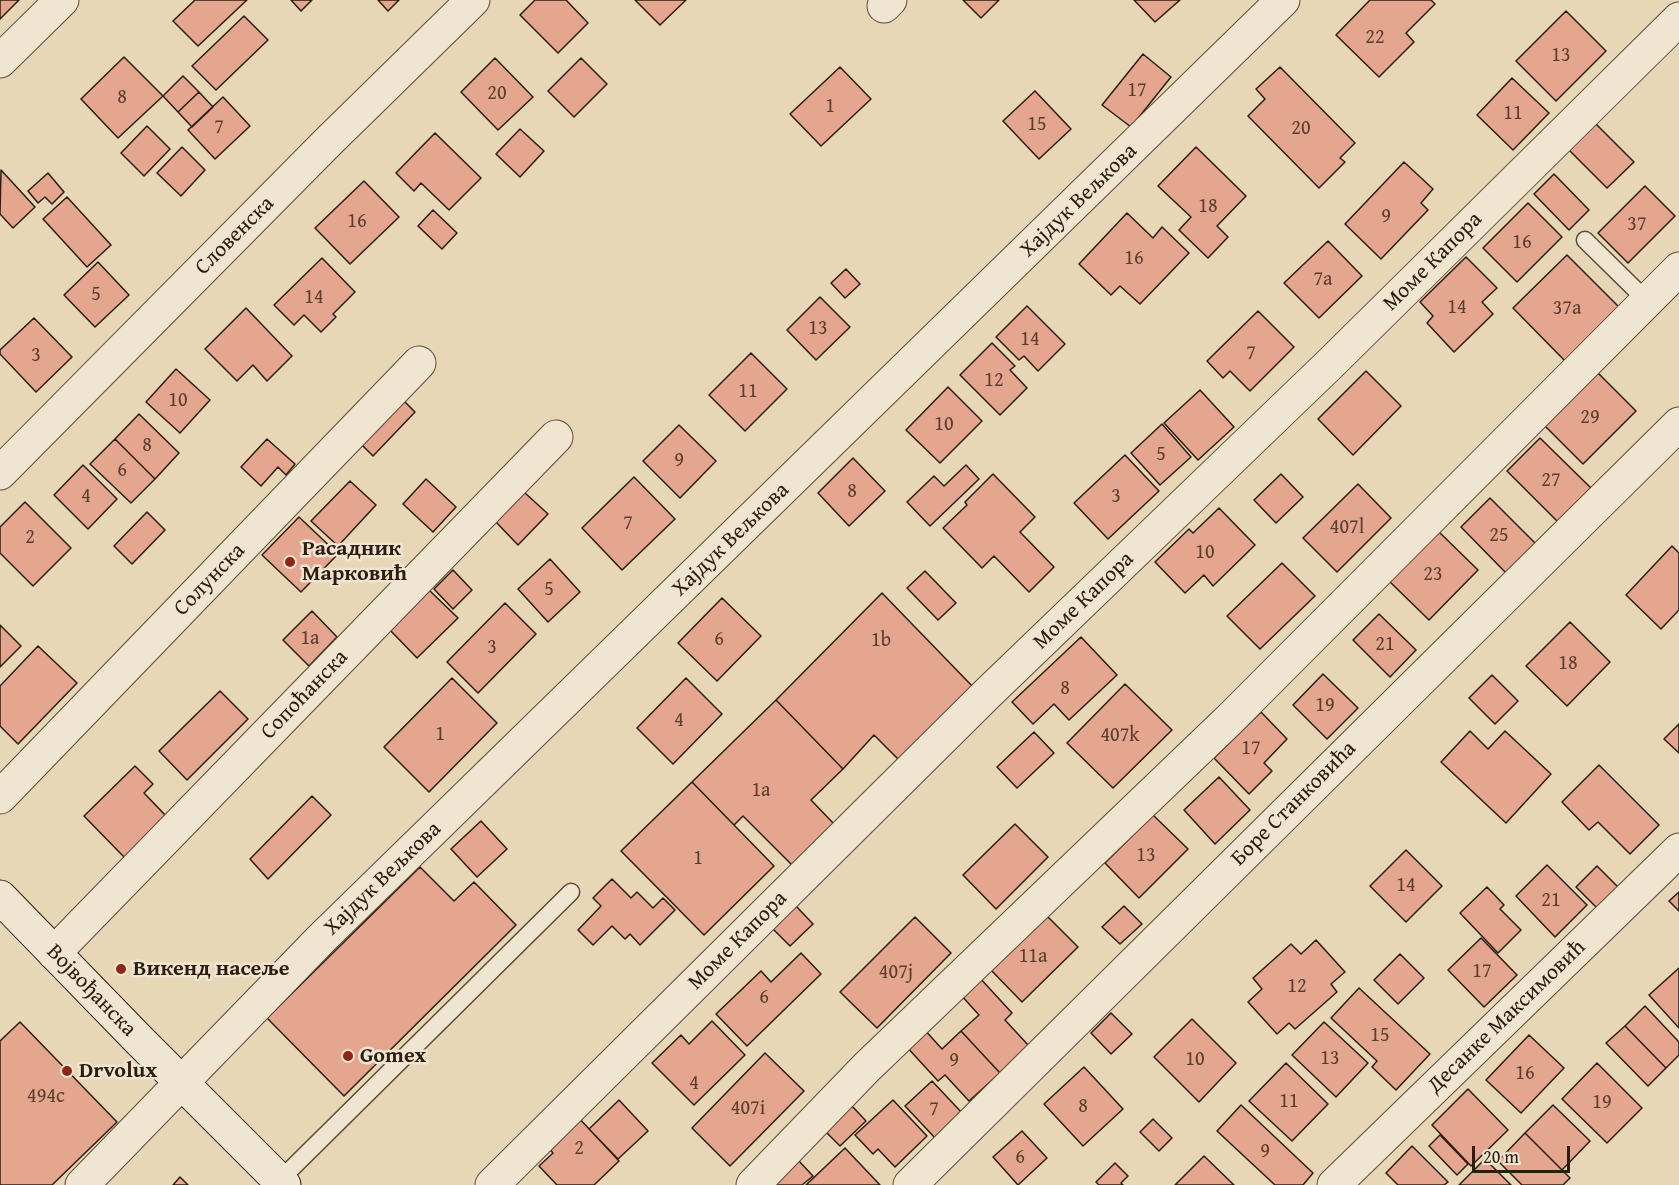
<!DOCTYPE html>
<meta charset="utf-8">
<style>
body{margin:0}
#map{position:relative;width:1679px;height:1185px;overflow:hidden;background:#e8d7b6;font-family:"Gentium Book Plus",serif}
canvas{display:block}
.scale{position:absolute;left:1472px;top:1146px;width:98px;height:27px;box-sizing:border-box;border:3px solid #2d1c0f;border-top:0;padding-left:8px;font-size:18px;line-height:21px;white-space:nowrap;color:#2d1c0f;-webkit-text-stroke:4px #f0e5d0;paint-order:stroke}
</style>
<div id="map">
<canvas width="1679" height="1185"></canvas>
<div class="scale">20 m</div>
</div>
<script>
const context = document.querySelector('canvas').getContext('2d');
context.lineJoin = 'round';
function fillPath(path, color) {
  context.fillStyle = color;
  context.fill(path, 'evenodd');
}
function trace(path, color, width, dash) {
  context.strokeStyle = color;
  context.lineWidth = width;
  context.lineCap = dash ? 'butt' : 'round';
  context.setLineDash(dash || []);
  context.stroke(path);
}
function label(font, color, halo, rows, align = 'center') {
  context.font = font + ' "Gentium Book Plus",serif';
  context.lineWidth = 5;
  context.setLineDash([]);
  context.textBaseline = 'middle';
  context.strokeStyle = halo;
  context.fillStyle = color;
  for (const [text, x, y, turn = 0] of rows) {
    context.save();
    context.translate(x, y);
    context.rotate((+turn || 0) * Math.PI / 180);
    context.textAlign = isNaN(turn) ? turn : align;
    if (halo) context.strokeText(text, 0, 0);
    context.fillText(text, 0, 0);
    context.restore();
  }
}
const building = new Path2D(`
 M0,0h19l-19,19z
 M195,0h52l-49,46 -25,-25z
 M291,0h21l-11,11z
 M378,0h21l-11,11z
 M535,0h31l22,23 -30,30 -38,-38z
 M635,0h51l-26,25z
 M963,0h36l-18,18z
 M1134,0h46l-25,22z
 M1370,0h61l4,4 -29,29 8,9 -35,35 -43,-42z
 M1566,11l40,40 -50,50 -40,-40z
 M244,16l24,24 -52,50 -24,-24z
 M1143,54l28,23 -40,50 -29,-22z
 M124,57l39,39 -45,42 -37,-39z
 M495,58l38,39 -35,33 -37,-38z
 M581,58l26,26 -33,33 -26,-26z
 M840,67l31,32 -50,47 -31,-32z
 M1280,67l75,76 -15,15 5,4 -26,26 -71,-72 17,-17 -9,-10z
 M183,76l16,16 -21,20 -15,-16z
 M1512,78l37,35 -36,37 -36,-35z
 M1035,91l36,38 -32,30 -36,-38z
 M199,92l14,15 -21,20 -14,-15z
 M223,97l27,29 -35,33 -27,-29z
 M1593,121l41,41 -27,26 -41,-41z
 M147,126l23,23 -26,27 -23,-23z
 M520,129l24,22 -24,26 -24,-23z
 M435,133l46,45 -32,32 -28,-27 -7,8 -18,-18z
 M182,147l23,23 -24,26 -24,-23z
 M1196,147l50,49 -29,30 11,11 -20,21 -29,-28 12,-13 -33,-31z
 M1404,162l29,27 -12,14 7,7 -47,49 -36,-35z
 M1,170l34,37 -22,21 -13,-14z
 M48,173l16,19 -12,12 -7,-7 -7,6 -10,-12z
 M1554,174l35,36 -20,20 -35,-36z
 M364,181l35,36 -49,47 -35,-36z
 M1645,186l30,30 -47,47 -30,-30z
 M67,197l44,48 -24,22 -44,-48z
 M1528,203l34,34 -45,45 -34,-34z
 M433,210l24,23 -15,16 -24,-23z
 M1127,213l26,25 9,-11 27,26 -49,51 -20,-18 -9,9 -32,-31z
 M1328,241l34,35 -43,42 -35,-35z
 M1567,255l54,54 -54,54 -54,-55z
 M1466,257l31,31 -15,14 11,12 -39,38 -27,-29 6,-7 -13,-14z
 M322,258l33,34 -22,22 3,3 -15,15 -17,-17 -10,10 -20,-20z
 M98,262l31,33 -34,32 -31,-32z
 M846,269l14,15 -15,14 -14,-15z
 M820,297l30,30 -34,33 -29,-30z
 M1027,306l38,38 -27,27 -14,-15 -5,4 -23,-23z
 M246,308l46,48 -25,25 -14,-16 -16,16 -32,-32z
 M1258,311l36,36 -44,44 -20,-20 -7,7 -16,-17z
 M34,318l38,39 -36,35 -36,-38v-4z
 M992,343l23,23 -5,4 17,18 -27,27 -40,-40z
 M751,353l36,36 -42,42 -36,-36z
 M176,369l34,31 -30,33 -34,-31z
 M1366,371l35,35 -48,49 -35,-36z
 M1598,373l38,38 -53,53 -39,-39z
 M948,387l34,34 -42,42 -34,-33z
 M1200,390l34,37 -36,33 -34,-37z
 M401,398l14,14 -42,44 -14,-14z
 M139,414l40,39 -24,26 -40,-40z
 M1162,424l29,33 -31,28 -29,-32z
 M679,425l37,36 -36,37 -37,-37z
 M1540,438l54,53 -33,34 -54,-54z
 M115,439l40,40 -24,24 -41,-39z
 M267,439l28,25 -9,11 -8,-8 -17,19 -20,-19z
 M1125,455l34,36 -51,48 -34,-36z
 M853,458l32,33 -36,35 -31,-33z
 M83,465l34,34 -29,30 -34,-34z
 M966,465l13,14 -49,47 -23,-24 27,-26 10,10z
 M993,474l42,43 -15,15 34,35 -25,25 -35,-36 -12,12 -39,-40 24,-23 -2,-3z
 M1281,474l22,23 -27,26 -22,-23z
 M634,477l41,42 -53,51 -40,-42z
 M426,479l30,28 -23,25 -30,-28z
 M350,481l26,24 -38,41 -27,-25z
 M1358,484l33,34 -54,54 -34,-34z
 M524,492l24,22 -30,31 -23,-24z
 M1490,498l47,47 -30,29 -46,-47z
 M25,502l46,46 -38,38 -33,-33v-26z
 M1219,508l36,37 -42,41 -9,-11 -19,18 -30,-31 34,-33 4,4z
 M147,512l18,18 -33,34 -18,-18z
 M299,517l39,37 -37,38 -39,-37z
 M1437,530l41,40 -49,50 -41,-40z
 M1672,546l7,7v57l-18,19 -35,-34z
 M550,559l30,33 -32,30 -30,-33z
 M1282,563l33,33 -55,53 -33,-33z
 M453,570l19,20 -19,19 -19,-20z
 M925,571l31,32 -18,17 -31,-32z
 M429,590l29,28 -41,40 -28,-29z
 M882,593l93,96 -74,73 -27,-27 -31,34 -67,-69z
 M722,598l39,38 -44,45 -39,-38z
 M505,603l31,31 -58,59 -31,-31z
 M312,611l25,26 -28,29 -26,-26z
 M1379,614l37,36 -26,27 -37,-37z
 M1570,622l40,40 -43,44 -41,-40z
 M0,625l21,21 -21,21z
 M1081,637l36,38 -48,45 -15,-16 -21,20 -21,-22z
 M38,646l39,37 -59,61 -18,-18v-40z
 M1323,674l35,34 -31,31 -34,-34z
 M1492,675l26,26 -23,23 -26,-26z
 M452,678l45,45 -68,69 -45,-45z
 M686,678l36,36 -49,50 -36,-36z
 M1125,684l47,46 -59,58 -46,-45z
 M220,691l28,28 -61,61 -28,-29z
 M776,700l67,69 -32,31 23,24 -42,41 -49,-49 -9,9 -42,-43z
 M1261,712l26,27 -23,24 8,8 -23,23 -35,-36z
 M1679,724v29l-15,-14z
 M1470,731l18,18 17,-18 46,43 -45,49 -65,-61z
 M1034,732l20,21 -37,35 -20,-21z
 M1599,765l60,60 -29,29 -32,-32 -9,8 -27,-28z
 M135,766l18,18 -9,9 23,24 -42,41 -41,-42z
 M1219,777l31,33 -35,34 -31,-34z
 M692,782l82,84 -70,69 -83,-84z
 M312,796l19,19 -63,64 -18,-20z
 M1153,815l35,34 -49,49 -34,-35z
 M481,821l26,28 -30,28 -26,-28z
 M1015,824l33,33 -52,52 -33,-34z
 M1406,850l36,36 -36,36 -36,-36z
 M1547,865l40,40 -32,32 -39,-41z
 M1597,866l21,21 -21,21 -21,-21z
 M420,867l34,34 20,-19 42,43 -172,171 -77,-78z
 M612,879l19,19 6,-6 16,16 10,-10 12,12 -35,35 -10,-11 -5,5 -13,-13 -19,19 -15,-15 23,-24 -8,-8z
 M1487,887l17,18 -4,4 21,21 -23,23 -38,-40z
 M1679,892v19l-10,-10z
 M795,905l18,19 -23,22 -19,-19z
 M1124,906l18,18 -22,20 -18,-17z
 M1043,912l35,35 -56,55 -34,-35z
 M915,917l36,36 -74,75 -37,-36z
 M1481,938l36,37 -33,32 -36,-37z
 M1316,940l29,32 -14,12 6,8 -42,37 -6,-6 -12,11 -29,-32 14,-13 -9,-11 38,-34 10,10z
 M801,953l20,21 -74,72 -31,-32 45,-43 10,11z
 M1400,954l24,24 -26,26 -24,-24z
 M1679,968v60l-30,-33z
 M979,977l33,36 -7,7 24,26 -29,27 -39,-42 18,-16 -19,-21z
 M1359,988l71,66 -34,36 -24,-23 5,-6 -46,-43z
 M1645,1006l34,36v13l-13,13 -41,-42z
 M1111,1013l21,21 -21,20 -20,-21z
 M1192,1019l44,44 -37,39 -45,-45z
 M712,1021l33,34 -51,50 -42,-42 29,-28 8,9z
 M20,1022l97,100 -65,63h-52v-144z
 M1324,1022l44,41 -32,34 -44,-42z
 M1625,1026l41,42 -18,18 -42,-43z
 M923,1028l19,21 19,-18 39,42 -31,28 -24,-26 -7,6 -33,-36z
 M1529,1035l35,33 -43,45 -35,-33z
 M765,1053l39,38 -74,75 -38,-38z
 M1286,1063l42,41 -36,37 -43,-40z
 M1597,1063l45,45 -35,35 -45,-44z
 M1084,1067l39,42 -40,37 -39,-42z
 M932,1081l31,33 -27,25 -31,-33z
 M1468,1089l40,41 -37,36 -39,-41z
 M619,1100l29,31 -30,28 -29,-30z
 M893,1100l34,36 -32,31 -17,-18 -5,5 -18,-19z
 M851,1105l15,16 -26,25 -15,-15z
 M1241,1105l72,68 -10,12h-28l-58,-54z
 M1553,1105l37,36 -28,29 -37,-37z
 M577,1116l42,45 -25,24h-37l-18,-19 14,-13 -7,-8z
 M1153,1119l19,19 -13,13 -19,-19z
 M1022,1131l25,27 -29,27 -25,-28z
 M1525,1133l45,45 -7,7h-41l-24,-24z
 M1440,1135l28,29 -11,11 -28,-29z
 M1412,1146l36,36 -4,3h-46l-12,-12z
 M845,1148l35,37h-74z
 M1204,1156l30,29h-59z
 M1485,1159l26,26h-52z
 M798,1160l15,16 -11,9h-26l-3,-3z
 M1115,1163l13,13 -7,7 2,2h-24l-3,-3z
 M180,1177l8,8h-15z`);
fillPath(building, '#e4a68e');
trace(building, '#2d1c0f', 1.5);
const service = new Path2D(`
 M1585,240l62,61
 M280,1180l291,-288`);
const minor = new Path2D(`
 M884,6l6,-6
 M0,61l62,-61
 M0,473l329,-332 144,-141
 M0,797l419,-434
 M54,953l502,-516
 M82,1185l240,-247 961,-938
 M492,1185l495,-491 345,-332 347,-343
 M753,1185l114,-118 362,-347 450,-451
 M910,1185l769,-761
 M1334,1185l345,-335`);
const secondary = new Path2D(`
 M0,897l139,143 145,145`);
trace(service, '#5c4b39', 19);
trace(minor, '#5c4b39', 35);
trace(secondary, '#2d1c0f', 35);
trace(service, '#f0e5d0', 16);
trace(minor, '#f0e5d0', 33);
trace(secondary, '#f0e5d0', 33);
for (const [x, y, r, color] of [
 [290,562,6,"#8f2418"],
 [121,969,6,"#8f2418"],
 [348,1056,6,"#8f2418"],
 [67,1071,6,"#8f2418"]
]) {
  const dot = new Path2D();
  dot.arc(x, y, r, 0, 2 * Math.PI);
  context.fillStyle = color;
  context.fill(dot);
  trace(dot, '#f0e5d0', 2);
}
label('20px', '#5b3e2f', null, [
 ["22",1375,38],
 ["13",1561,56],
 ["17",1137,91],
 ["20",497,94],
 ["8",122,98],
 ["1",830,107],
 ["11",1513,114],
 ["15",1037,125],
 ["7",219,128],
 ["20",1301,129],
 ["18",1208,207],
 ["9",1386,217],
 ["16",357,222],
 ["37",1637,225],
 ["16",1522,243],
 ["16",1134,259],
 ["7a",1323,280],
 ["5",96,295],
 ["14",314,298],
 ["14",1457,308],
 ["37a",1567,309],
 ["13",818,329],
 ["14",1030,340],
 ["7",1251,354],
 ["3",36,356],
 ["12",994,381],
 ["11",748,392],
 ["10",178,401],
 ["29",1590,418],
 ["10",944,425],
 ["8",147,446],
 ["5",1161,455],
 ["9",679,461],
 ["6",122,471],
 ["27",1551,481],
 ["8",852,492],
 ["4",86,497],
 ["3",1116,497],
 ["7",628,524],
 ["407l",1347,528],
 ["25",1499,536],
 ["2",30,538],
 ["10",1205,553],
 ["23",1433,575],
 ["5",549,590],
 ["1a",310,639],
 ["6",719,640],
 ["1b",881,641],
 ["21",1385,645],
 ["3",492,648],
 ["18",1568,664],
 ["8",1065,689],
 ["19",1325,706],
 ["4",679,721],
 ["1",440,735],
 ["407k",1120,736],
 ["17",1251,749],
 ["1a",761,791],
 ["13",1146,856],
 ["1",698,859],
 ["14",1406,886],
 ["21",1551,901],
 ["11a",1033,957],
 ["17",1482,972],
 ["407j",896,973],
 ["12",1297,987],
 ["6",764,998],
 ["15",1380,1036],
 ["13",1330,1059],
 ["10",1195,1060],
 ["9",954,1061],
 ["16",1525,1074],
 ["4",694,1084],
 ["494c",46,1097],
 ["11",1289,1102],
 ["19",1602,1103],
 ["8",1083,1107],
 ["407i",748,1109],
 ["7",934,1110],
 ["2",579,1149],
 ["9",1265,1152],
 ["6",1020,1158]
]);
label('22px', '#2d1c0f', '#f0e5d0', [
 ["Хајдук Вељкова",1079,201,-44],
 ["Словенска",235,236,-45],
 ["Моме Капора",1433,262,-45],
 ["Хајдук Вељкова",731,540,-44],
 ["Солунска",210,580,-46],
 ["Моме Капора",1084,601,-44],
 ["Сопоћанска",305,695,-46],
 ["Боре Станковића",1294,804,-45],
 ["Хајдук Вељкова",383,879,-44],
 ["Моме Капора",738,941,-45],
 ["Војвођанска",91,991,46],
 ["Десанке Максимовић",1507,1017,-44]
]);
label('bold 22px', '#2d1c0f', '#f0e5d0', [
 ["Расадник",302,549],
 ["Марковић",302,574],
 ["Викенд насеље",133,969],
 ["Gomex",360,1056],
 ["Drvolux",79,1071]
], 'left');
</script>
